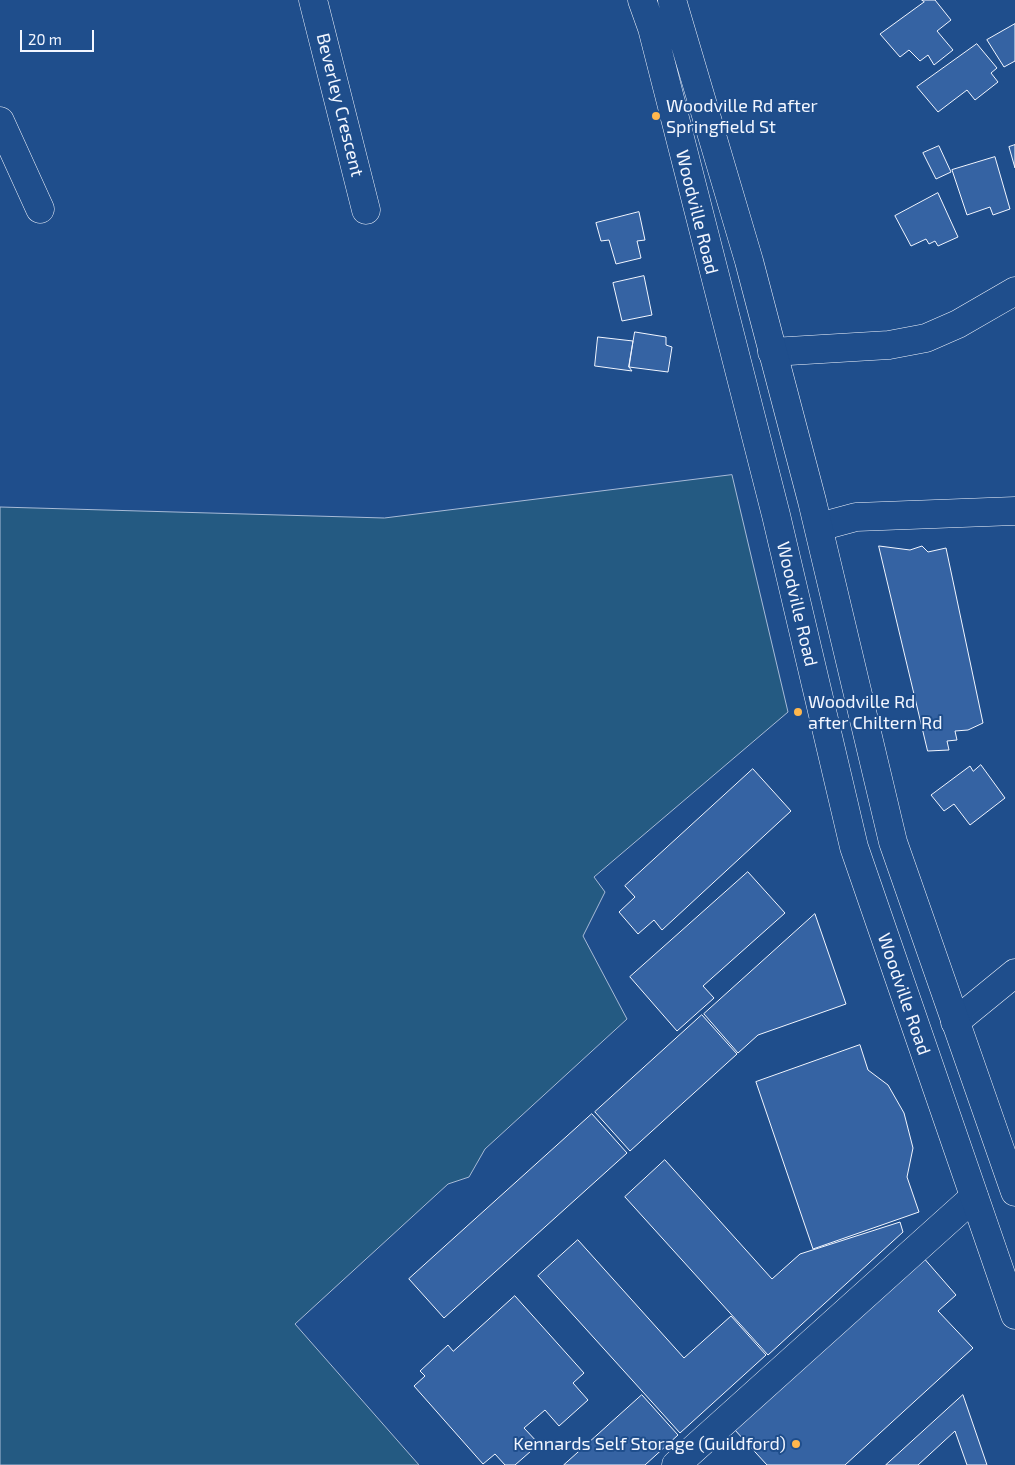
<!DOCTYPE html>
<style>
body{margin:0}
#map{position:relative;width:1015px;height:1465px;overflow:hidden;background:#1f4e8c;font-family:"Exo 2",sans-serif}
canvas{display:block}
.scale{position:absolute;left:20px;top:30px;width:74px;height:22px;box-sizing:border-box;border:2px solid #f2f6ff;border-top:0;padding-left:6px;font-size:15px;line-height:18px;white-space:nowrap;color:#f2f6ff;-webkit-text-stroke:4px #1f4e8c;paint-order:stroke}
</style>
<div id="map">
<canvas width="1015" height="1465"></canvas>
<div class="scale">20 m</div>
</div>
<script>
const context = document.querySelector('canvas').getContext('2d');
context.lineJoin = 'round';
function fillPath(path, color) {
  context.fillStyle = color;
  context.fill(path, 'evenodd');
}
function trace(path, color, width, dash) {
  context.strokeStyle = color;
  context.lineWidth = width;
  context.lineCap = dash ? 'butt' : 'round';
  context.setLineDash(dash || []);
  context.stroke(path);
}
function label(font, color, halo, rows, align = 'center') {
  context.font = font + ' "Exo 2",sans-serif';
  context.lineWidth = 4;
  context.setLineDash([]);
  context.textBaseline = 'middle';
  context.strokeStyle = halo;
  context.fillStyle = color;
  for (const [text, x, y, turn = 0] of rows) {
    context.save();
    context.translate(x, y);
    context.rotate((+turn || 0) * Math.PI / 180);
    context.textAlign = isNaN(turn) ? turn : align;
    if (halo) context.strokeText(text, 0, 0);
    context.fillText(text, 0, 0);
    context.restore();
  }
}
const green = new Path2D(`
 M732,475l56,237 -194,165 11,15 -22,44 44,83 -142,130 -16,28 -21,7 -153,140 124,141h-419v-958l384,11z`);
fillPath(green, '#245a82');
trace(green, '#a8bbd7', 1);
const building = new Path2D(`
 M922,0h13l16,20 -14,11 16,19 -19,15 -6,-10 -8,6 -11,-11 -9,7 -20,-23 44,-32z
 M1015,24v37l-11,6 -17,-27z
 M977,44l20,24 -6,5 7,9 -23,18 -8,-10 -29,22 -21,-25z
 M1015,145v23l-6,-21z
 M939,146l12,26 -15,7 -13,-26z
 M995,157l15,52 -17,6 -3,-8 -23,8 -15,-45z
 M938,193l20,44 -20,9 -3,-5 -6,3 -3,-5 -15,7 -16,-30z
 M639,212l6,28 -8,1 4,17 -25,6 -7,-24 -8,1 -5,-18z
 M644,276l8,39 -30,6 -9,-38z
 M635,332l31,5v8l6,2 -4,25 -39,-5z
 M598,337l35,4 -4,26 3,4 -37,-5z
 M879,546l31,4 12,-4 6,6 18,-4 37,175 -15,7 -13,1 2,9 -10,1 2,9 -21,1z
 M981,765l24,33 -35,27 -16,-21 -10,7 -13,-16 39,-29 3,5z
 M753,769l38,42 -129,119 -8,-10 -16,14 -19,-22 16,-15 -10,-11z
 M748,872l37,41 -82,73 11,12 -37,33 -47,-54z
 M815,914l31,90 -88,31 -20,18 -34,-39z
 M702,1015l35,39 -107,97 -35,-39z
 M860,1045l8,25 20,15 16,28 9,35 -6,29 12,35 -106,37 -57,-167z
 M592,1114l35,39 -183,165 -35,-39z
 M665,1160l107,119 28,-25 100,-32 3,10 -135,123 -143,-158z
 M578,1240l106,118 47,-42 35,39 -86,78 -142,-157z
 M922,1256l34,39 -18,16 35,37 -128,117h-78l-33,-36z
 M515,1296l69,77 -11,10 15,17 -29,26 -14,-16 -21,18 15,16 -24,21h-10l-10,-11 -12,10 -69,-78 11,-10 -5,-5 28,-26 5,6z
 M642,1395l36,40 -33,30h-81z
 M963,1395l24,70h-20l-12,-34 -37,34h-32z`);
fillPath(building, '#3563a3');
trace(building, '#f2f6ff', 1);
const minor = new Path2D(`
 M313,0l53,210
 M0,121l40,88
 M772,352l117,-7 37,-7 32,-14 57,-33
 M819,527l37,-10 159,-6
 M955,1022l60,-49
 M676,1465l298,-268`);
const major = new Path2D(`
 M642,0l10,28 124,487 78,332 161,468
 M672,0l77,261 63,240 81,341 122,350`);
trace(minor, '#f2f6ff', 29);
trace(major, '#f2f6ff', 29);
trace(minor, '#1f4e8c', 28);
trace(major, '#1f4e8c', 28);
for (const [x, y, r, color] of [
 [656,116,5,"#ffb74d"],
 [798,712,5,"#ffb74d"],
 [796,1444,5,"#ffb74d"]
]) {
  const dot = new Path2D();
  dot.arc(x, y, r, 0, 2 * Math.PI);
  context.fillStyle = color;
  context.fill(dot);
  trace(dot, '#1f4e8c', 2);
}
label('18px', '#f2f6ff', '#1f4e8c', [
 ["Beverley Crescent",340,105,76],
 ["Woodville Road",697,212,76],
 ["Woodville Road",797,604,77],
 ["Woodville Road",904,994,71]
]);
label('18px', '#f2f6ff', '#1f4e8c', [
 ["Woodville Rd after",666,106],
 ["Springfield St",666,127],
 ["Woodville Rd",808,702],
 ["after Chiltern Rd",808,723],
 ["Kennards Self Storage (Guildford)",786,1444,"right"]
], 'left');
</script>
